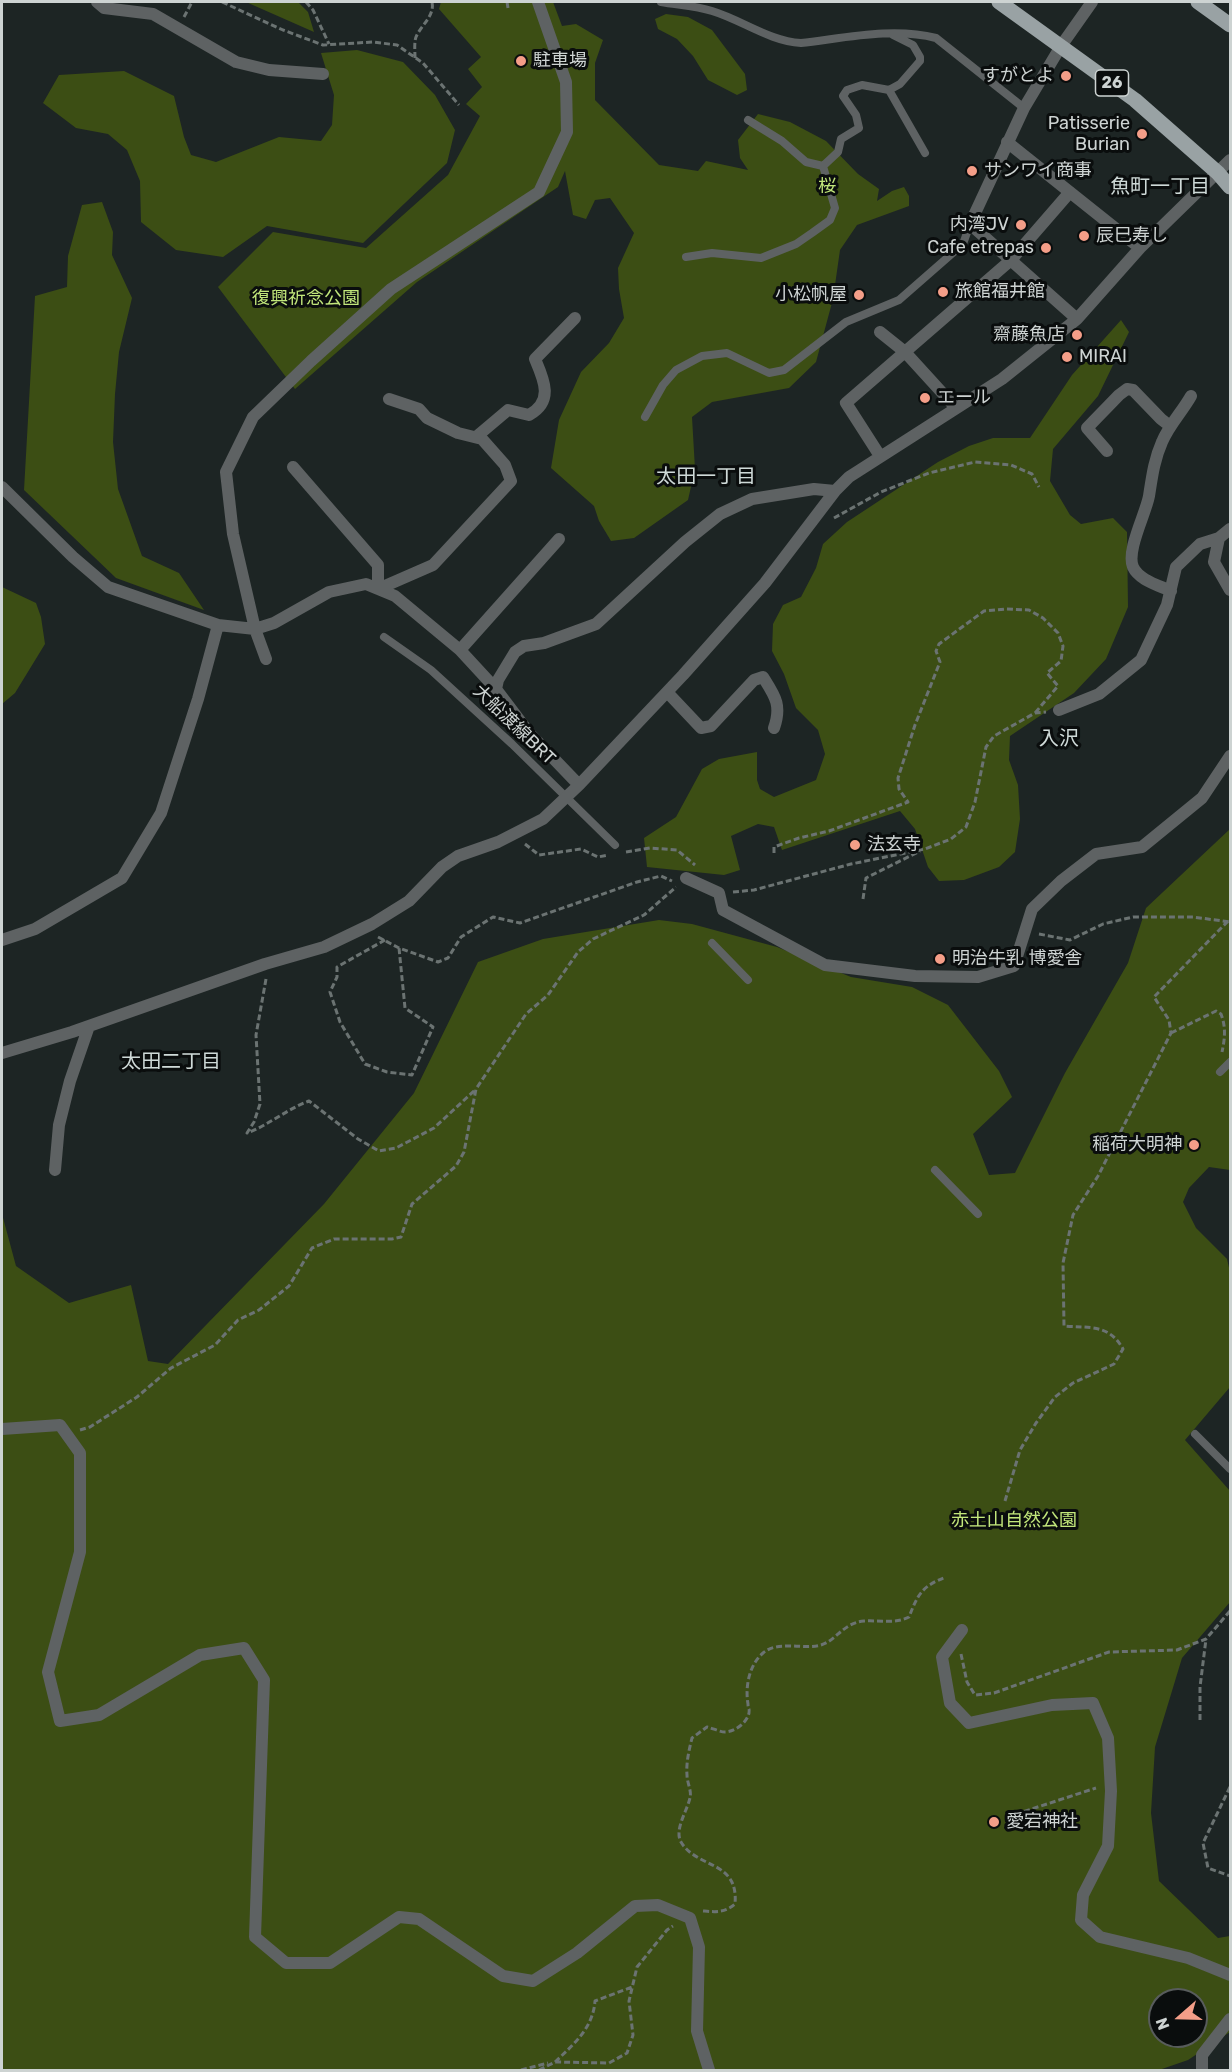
<!DOCTYPE html>
<meta charset="utf-8">
<style>
body{margin:0}
#map{position:relative;width:1232px;height:2072px;overflow:hidden;background:#1d2524;font-family:Rubik,sans-serif}
canvas{display:block}
.frame{position:absolute;inset:0;border:3px solid #cdd3d2;pointer-events:none}
.north{position:absolute;left:1148px;top:1988px;width:60px;height:60px;box-sizing:border-box;background:#0a0d0d;border:2px solid #585c5c;border-radius:50%;rotate:250deg;font-size:16px;font-weight:700;line-height:24px;text-align:center;color:#cdd3d2}
.north::after{content:'';display:block;margin:auto;width:21px;height:27px;background:#f49e88;clip-path:polygon(50% 0,100% 100%,50% 72%,0 100%)}
</style>
<div id="map">
<canvas width="1232" height="2072"></canvas>
<div class="frame"></div>
<div class="north">N</div>
</div>
<script>
const context = document.querySelector('canvas').getContext('2d');
context.lineJoin = 'round';
function fillPath(path, color) {
  context.fillStyle = color;
  context.fill(path, 'evenodd');
}
function trace(path, color, width, dash) {
  context.strokeStyle = color;
  context.lineWidth = width;
  context.lineCap = dash ? 'butt' : 'round';
  context.setLineDash(dash || []);
  context.stroke(path);
}
function label(font, color, halo, rows, align = 'center') {
  context.font = font + ' Rubik,"Noto Sans JP",sans-serif';
  context.lineWidth = 6;
  context.setLineDash([]);
  context.textBaseline = 'middle';
  context.strokeStyle = halo;
  context.fillStyle = color;
  for (const [text, x, y, turn = 0] of rows) {
    context.save();
    context.translate(x, y);
    context.rotate((+turn || 0) * Math.PI / 180);
    context.textAlign = isNaN(turn) ? turn : align;
    if (halo) context.strokeText(text, 0, 0);
    context.fillText(text, 0, 0);
    context.restore();
  }
}
fillPath(new Path2D(`
 M246,2h52l10,10 6,20z
 M441,2h112l9,24 14,-2 27,16 -8,23v37l64,65 39,6 8,-10 42,9 -8,-12 -2,-18 20,-26 32,8 36,19 32,33 21,15 -2,12 15,-10 12,-4 5,9v10l-52,19 -17,25 -7,49 -17,63 -27,26 -77,14 -20,15 3,52 -7,31 -54,38 -23,3 -12,-20 -5,-15 -43,-38 8,-48 22,-48 28,-29 15,-25 -5,-29 -1,-21 16,-35 -24,-35 -15,2 -9,19 -13,-4 -8,-44 -7,16 -141,95 -122,107 -77,-102 55,-55 93,16 82,-73 32,-59 -14,-12 16,-17 -14,-18 13,-12 -42,-48z
 M666,14l22,3 24,13 33,44 2,16 -10,5 -29,-15 -15,-24 -16,-17 -19,-10 -3,-10z
 M357,50l46,12 32,33 20,35 -8,33 -84,80 -96,-17 -44,31 -47,-7 -35,-28 -1,-41 -13,-31 -19,-16 -32,-6 -33,-25 16,-28 65,-4 50,25 10,41 7,18 25,7 63,-25 42,4 11,-16 2,-30 -13,-42z
 M102,202l11,30 -1,23 20,43 -13,54 -4,42 -2,48 5,47 24,67 37,17 25,37 -88,-32 -92,-88 11,-194 32,-9 1,-31 14,-51z
 M1121,320l8,12 -31,64 -45,53 -3,32 20,34 11,9 32,-6 14,14 1,75 -22,52 -32,34 -64,43 -1,24 9,25 2,34 -5,33 -16,15 -35,13 -25,1 -11,-14 -13,-38 -15,-18 -118,39 -8,-23 -16,-3 -27,12 9,34 -16,5 -77,-8 -3,-29 32,-21 26,-48 17,-10 38,-7v28l3,9 14,8 42,-17 9,-26 -7,-24 -22,-22 -12,-34 -12,-23 1,-27 10,-19 18,-8 15,-29 7,-24 24,-22 91,-60 31,-16 24,-8h37l42,-63z
 M2,587l34,16 5,14 4,27 -30,49 -13,11z
 M1230,829v341l-21,-3 -20,21 -6,14 13,26 31,31 3,13v115l-45,53 45,51v111l-48,56 -27,89 -4,66 8,68 59,57 12,-2v96l-42,28 -29,10h-1157v-856l14,52 53,37 62,-18 17,76 20,3 156,-160 90,-111 64,-131 65,-23 116,-19 33,4 85,23 74,30 61,10 36,18 51,66 13,26 -39,37 16,41 26,-2 50,-100 63,-110 18,-55zM1160,2000h36v36h-36z`), '#3c4e14');
trace(new Path2D(`
 M222,2l61,28 40,15 50,-3 24,3 26,18 36,42
 M306,2l7,8 16,34
 M507,2l1,6
 M184,17l8,-15
 M415,58c0,-6 -1,-16 1,-21 5,-12 19,-21 16,-35
 M834,518l47,-26 48,-19 46,-11 36,3 21,9 7,13
 M525,844l14,11 42,-6 17,8 10,-2
 M626,852l24,-4 27,2 18,15
 M774,853v-6l25,-9 30,-7 79,-29 -9,-13 -1,-11 17,-53 25,-63 -4,-11 3,-7 45,-33 22,-2 23,1 14,8 15,15 5,13 -2,15 -14,12 11,13 -23,27
 M733,892l21,-2 97,-26 74,-15 26,-10 15,-12 9,-25 11,-55 8,-11 41,-23 11,-1
 M863,899l3,-21 54,-27
 M1039,934l31,6 33,-16 30,-7h60l37,5
 M378,937l21,11 39,14 10,-4 13,-21 32,-20 27,6 117,-41 24,-6 11,5
 M385,940l-48,27v10l-7,15 10,30 25,42 22,8 25,3 21,-48 -28,-19 -6,-60
 M266,979l-10,56 4,69 -6,18 -7,11c22,-8 40,-24 62,-32l49,38 21,12 17,-3 38,-20 41,-38
 M1171,1033l45,-22 5,3c5,13 4,24 1,38
 M80,1430l10,-3 47,-30 34,-29 44,-23 23,-25 21,-10 30,-24 23,-38 22,-9h58l9,-2 11,-33 44,-38 8,-14 12,-63 50,-75 22,-19 30,-43 15,-13 51,-24 32,-28
 M1005,1501l15,-51 16,-27 19,-26 18,-14 41,-19 9,-15c-14,-25 -33,-21 -59,-23l-1,-63 10,-48 25,-39 73,-143 -2,-13 -15,-23 76,-78
 M961,1654l6,28 8,13 19,-2 115,-41 68,-2 29,-11 24,-28
 M1200,1720v-33l6,-48
 M1230,1787l-27,56 5,25 22,8
 M1007,1817l89,-29
 M703,1911c13,1 21,2 32,-7 4,-44 -38,-35 -54,-62 -7,-12 6,-31 9,-44 2,-7 -3,-15 -3,-23 -1,-12 2,-25 5,-37l15,-11c5,1 13,5 18,5 9,0 22,-9 24,-19 1,-5 -1,-3 -1,-9 -3,-17 1,-39 15,-51 15,-13 40,-3 58,-8 16,-5 22,-22 43,-24 16,-1 31,3 45,-4 9,-23 13,-31 37,-40
 M555,2062c19,-18 38,-34 40,-61l37,-14
 M521,2070l27,-7
 M539,2070l16,-8 54,1 18,-10 6,-18 -4,-34 8,-34 30,-37 6,-4`), '#6b7372', 3, [6, 3]);
trace(new Path2D(`
 M661,2c17,3 35,4 51,9 30,9 57,30 89,32 44,-5 92,-16 135,-5l88,70
 M889,90l11,-6 20,-23v-4l-7,-12 -20,-10
 M823,166l15,-14 3,-13 18,-11 -3,-13 -13,-19 4,-6 15,-5 27,5 36,63
 M686,257l26,-4 49,5 35,-14 16,-11 18,-13 5,-12 -12,-42 -17,-4 -24,-21 -34,-21
 M645,417l18,-32 13,-15 26,-14 25,-3 42,20 15,-3 62,-48 53,-22 64,-56 7,-20
 M384,637l47,33 81,74 103,101
 M712,943l36,37
 M1220,1072l10,-10
 M935,1170l43,44
 M1195,1434l35,35`), '#5e6263', 8);
trace(new Path2D(`
 M97,2l7,6 49,6 83,48 33,8 54,4
 M1007,142l133,106
 M1077,319l-107,-95 54,-116 37,-62 31,-44
 M880,332l25,20 51,56
 M476,437l32,-27 21,5c25,-14 15,-35 6,-56l40,-41
 M1107,451l-20,-23 32,-33 8,-6 6,1 28,29 9,7
 M880,456l-34,-53 165,-143 59,-68
 M293,467l85,98v24l55,-24 78,-84 -6,-16 -23,-26 -24,-6 -31,-15 -8,-9 -30,-10
 M2,487l71,70 35,30 110,38 37,4 19,-6 55,-31 37,-8 29,12 65,54 36,39 34,45 49,51
 M1219,538l-5,24 16,28
 M1171,591c-13,-6 -32,-11 -38,-24 -7,-16 13,-54 16,-71 3,-19 5,-36 13,-54 7,-17 20,-30 29,-46
 M460,650l99,-111
 M266,659l-11,-30 -22,-95 -7,-62 27,-55 58,-56 80,-72 148,-97 28,-60 -1,-50 -28,-80
 M496,689l2,-9 17,-28 9,-6 20,-3 52,-19 89,-82 35,-28 32,-15 62,-10 21,2
 M667,692l34,36 10,-2 43,-46 9,-3c12,19 19,28 11,51
 M1059,710l40,-16 42,-34 26,-55 9,-38 24,-23 19,-6 11,-9
 M686,878l33,15 4,17 102,55 90,11 63,1 36,-11 18,-57 29,-28 35,-27 46,-7 60,-49 28,-42
 M2,940l33,-11 87,-51 39,-65 37,-114 20,-74
 M2,1053l70,-21 193,-68 59,-17 48,-23 37,-23 33,-34 16,-11 40,-14 45,-23 36,-34 104,-110 82,-92 70,-92 14,-14 153,-98 75,-60 63,-71 90,-88
 M55,1170l4,-45 11,-44 19,-55
 M2,1429l58,-4 20,28v99l-32,120 12,49 39,-6 101,-60 44,-7 20,32 -9,257 31,26h44l69,-46 20,2 84,57 30,5 44,-28 58,-47 23,-1 32,13 9,29 -2,84 12,39
 M962,1630l-20,27 8,46 19,20 83,-18 41,-2 15,35 3,53 -3,55 -25,49 -2,25 19,17 88,21 42,17
 M1202,2070v-15l28,-36`), '#5e6263', 12);
trace(new Path2D(`
 M999,2l136,98 83,73 12,14
 M1198,2l32,23`), '#99a2a4', 15);
for (const [x, y, r, color] of [
 [521,61,6,"#f49e88"],
 [1066,76,6,"#f49e88"],
 [1142,134,6,"#f49e88"],
 [972,171,6,"#f49e88"],
 [1021,225,6,"#f49e88"],
 [1084,236,6,"#f49e88"],
 [1046,248,6,"#f49e88"],
 [943,292,6,"#f49e88"],
 [859,295,6,"#f49e88"],
 [1077,335,6,"#f49e88"],
 [1067,357,6,"#f49e88"],
 [925,398,6,"#f49e88"],
 [855,845,6,"#f49e88"],
 [940,959,6,"#f49e88"],
 [1194,1145,6,"#f49e88"],
 [994,1822,6,"#f49e88"]
]) {
  const dot = new Path2D();
  dot.arc(x, y, r, 0, 2 * Math.PI);
  context.fillStyle = color;
  context.fill(dot);
  trace(dot, '#0a0d0d', 2);
}
for (const [x, y, w] of [
 [1112,83,33]
]) {
  const box = new Path2D();
  box.roundRect(x - w / 2, y - 13, w, 26, 4.5);
  context.fillStyle = '#0a0d0d';
  context.fill(box);
  trace(box, '#cdd3d2', 1.5);
}
label('bold 16px', '#cdd3d2', null, [
 ["26",1112,83]
]);
label('18px', '#cdd3d2', '#0a0d0d', [
 ["駐車場",533,61],
 ["すがとよ",1054,76,"right"],
 ["Patisserie",1130,124,"right"],
 ["Burian",1130,145,"right"],
 ["サンワイ商事",984,171],
 ["内湾JV",1009,225,"right"],
 ["辰巳寿し",1096,236],
 ["Cafe etrepas",1034,248,"right"],
 ["旅館福井館",955,292],
 ["小松帆屋",847,295,"right"],
 ["齋藤魚店",1065,335,"right"],
 ["MIRAI",1079,357],
 ["エール",937,398],
 ["法玄寺",867,845],
 ["明治牛乳 博愛舎",952,959],
 ["稲荷大明神",1182,1145,"right"],
 ["愛宕神社",1006,1822]
], 'left');
label('18px', '#c2e77b', '#0a0d0d', [
 ["桜",827,187],
 ["復興祈念公園",306,299],
 ["赤土山自然公園",1014,1521]
]);
label('18px', '#cdd3d2', '#0a0d0d', [
 ["大船渡線BRT",514,725,44]
]);
label('20px', '#cfdad8', '#0a0d0d', [
 ["魚町一丁目",1160,187],
 ["太田一丁目",706,477],
 ["入沢",1059,739],
 ["太田二丁目",171,1062]
]);
</script>
